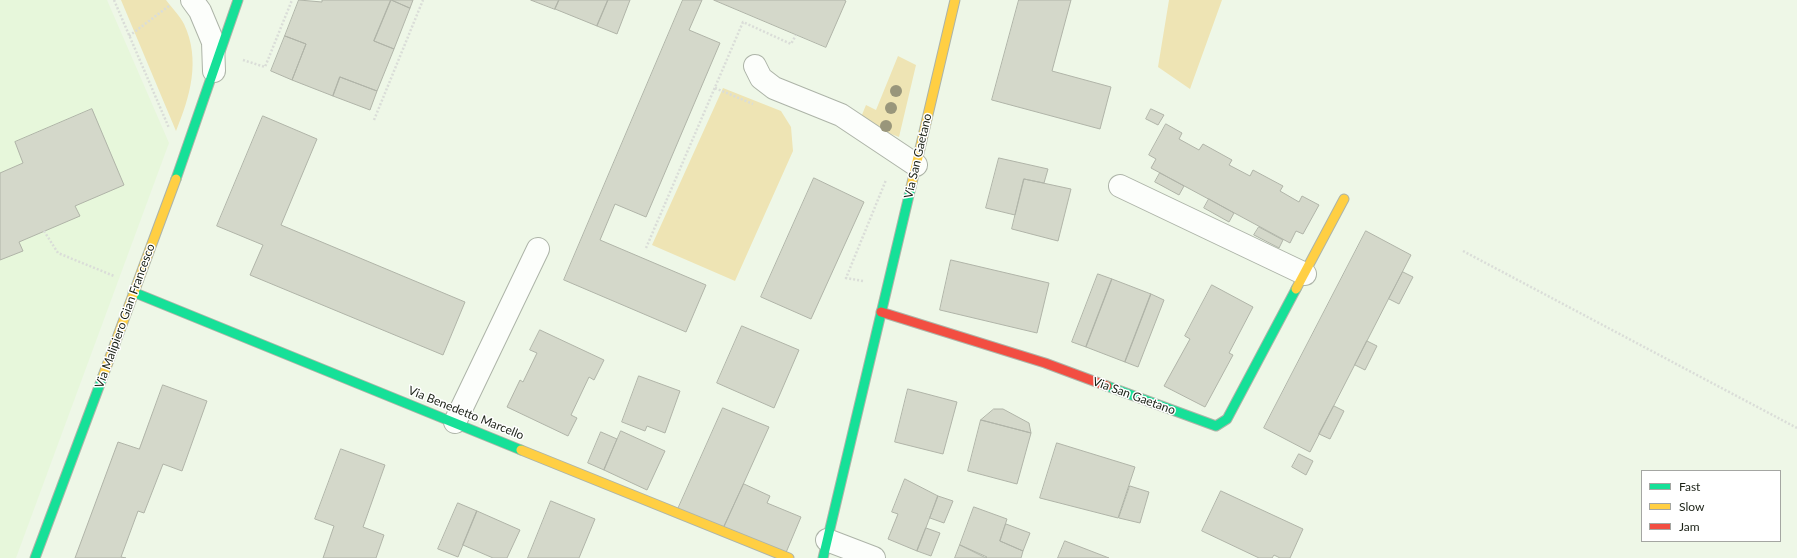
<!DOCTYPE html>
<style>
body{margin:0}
#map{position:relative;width:1797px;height:558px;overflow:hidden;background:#eef7e7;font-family:Lato,sans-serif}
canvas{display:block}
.legend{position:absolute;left:1641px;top:470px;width:140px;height:72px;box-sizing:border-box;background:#fff;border:1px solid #a4a6a2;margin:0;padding:5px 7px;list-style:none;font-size:12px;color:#1b2116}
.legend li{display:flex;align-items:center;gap:8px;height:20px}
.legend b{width:20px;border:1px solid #a4a6a2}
</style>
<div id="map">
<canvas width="1797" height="558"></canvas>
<ul class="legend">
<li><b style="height:5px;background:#16e098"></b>Fast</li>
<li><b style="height:5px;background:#ffcf43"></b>Slow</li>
<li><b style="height:5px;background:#f24e42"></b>Jam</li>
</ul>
</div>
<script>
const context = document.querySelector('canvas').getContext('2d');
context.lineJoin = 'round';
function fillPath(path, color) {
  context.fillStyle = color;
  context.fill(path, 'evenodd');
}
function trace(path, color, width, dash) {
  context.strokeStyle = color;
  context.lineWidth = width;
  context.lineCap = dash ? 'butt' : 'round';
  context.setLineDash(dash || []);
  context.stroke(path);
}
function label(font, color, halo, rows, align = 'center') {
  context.font = font + ' Lato,sans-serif';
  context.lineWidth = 3;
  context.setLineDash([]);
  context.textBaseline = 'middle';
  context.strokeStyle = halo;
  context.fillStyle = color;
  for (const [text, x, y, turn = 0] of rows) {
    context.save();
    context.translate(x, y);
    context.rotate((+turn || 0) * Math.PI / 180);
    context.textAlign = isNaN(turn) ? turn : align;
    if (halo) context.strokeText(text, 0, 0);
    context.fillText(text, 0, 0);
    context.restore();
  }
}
fillPath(new Path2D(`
 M0,0h107l62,143 -153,415h-16z`), '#e7f7db');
fillPath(new Path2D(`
 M121,0h45c6,8 14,16 18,24 17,36 6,73 -8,107z
 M1169,0h53l-32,89 -32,-22z
 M898,56l18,9 -17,72 -40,-15 7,-17 10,5z
 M723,88l58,23 10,16 2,24 -58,130 -83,-36z`), '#eee4b4');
const building = new Path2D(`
 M299,0l23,2v-2h69l-17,41 20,8 -17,42 -37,-14 -7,19 -41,-16 14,-36 -21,-8z
 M391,0l19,8 -16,41 -20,-8z
 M392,0h21l-3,8z
 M531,0h28l-4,9z
 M559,0h49l-11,26 -42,-17z
 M608,0h22l-13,34 -20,-8z
 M683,0h19l-13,30 31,13 -74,174 -31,-13 -15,36 106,45 -20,47 -122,-52z
 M714,0h130l2,1 -20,46z
 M1019,0h52l-19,71 59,16 -11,42 -108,-29z
 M285,36l21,8 -14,36 -21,-9z
 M340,77l37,14 -7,19 -37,-14z
 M92,109l32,76 -49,21 5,10 -61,26 4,9 -23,9v-87l23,-10 -8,-21z
 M1151,109l13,6 -6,10 -12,-6z
 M263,116l54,23 -36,86 184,77 -22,53 -193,-80 13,-30 -46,-19z
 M1166,124l16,9 -3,6 20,11 4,-6 29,16 -3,5 21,11 3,-6 30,16 -3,5 19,11 3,-6 17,9 -16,29 -7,-3 -6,12 -139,-75 5,-9 -7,-4z
 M999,158l49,11 -4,14 -20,-4 -9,36 -29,-7z
 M1160,173l24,13 -5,9 -24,-13z
 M814,178l50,24 -53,117 -50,-22z
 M1024,179l47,10 -13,52 -46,-12z
 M1209,199l25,14 -5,9 -25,-14z
 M1259,227l24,13 -4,8 -25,-13z
 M1366,231l45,24 -101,197 -46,-24z
 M951,260l98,23 -12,50 -97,-23z
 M1403,272l10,5 -14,27 -10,-5z
 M1098,274l14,5 -26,68 -14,-5z
 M1112,279l39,15 -26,68 -39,-15z
 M1212,285l41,22 -24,46 4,2 -28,52 -41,-21 26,-47 -5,-3z
 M1151,294l13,6 -26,67 -13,-5z
 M742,326l57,24 -25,58 -57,-25z
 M540,330l64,30 -10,20 -5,-3 -18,38 6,3 -9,18 -61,-29 13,-27 3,2 14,-29 -7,-3z
 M1367,341l10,5 -12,24 -10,-5z
 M639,376l41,15 -15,42 -18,-7 -2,5 -23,-9z
 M163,385l44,16 -25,70 -19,-7 -19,49 -6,-2 -17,46 5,1h-51l43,-116 21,7z
 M908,389l49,13 -14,52 -48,-12z
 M1334,406l10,5 -14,28 -11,-5z
 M723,408l46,19 -46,102 -45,-20z
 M994,409h9l26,14 2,10 -50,-13z
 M981,420l50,13 -14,51 -49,-13z
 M621,431l44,20 -18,39 -43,-20z
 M601,432l16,7 -13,31 -16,-7z
 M1057,443l78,24 -17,51 -78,-20z
 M341,449l44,16 -22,62 21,8 -8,23h-53l11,-32 -19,-7z
 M1299,454l14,7 -7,14 -14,-8z
 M905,479l33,17 -21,55 -29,-12 10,-25 -6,-2z
 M744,484l26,12 -3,7 34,14 -16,38 -62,-26z
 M1130,486l19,6 -9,31 -21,-5z
 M1221,491l82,38 -13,29h-10l-6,-3 -2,3h-13l-57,-27z
 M938,496l15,5 -9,22 -14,-5z
 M551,501l44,18 -16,39h-51z
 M458,503l19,8 -19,46 -20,-8z
 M974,507l33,12 -7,22 23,10 -2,7h-35l-26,-13z
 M477,511l43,19 -13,28h-14l-30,-13z
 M1006,524l24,9 -7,18 -23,-10z
 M926,528l14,5 -9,23 -14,-5z
 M1065,541l44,17h-51z
 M960,545l27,12 -1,1h-31z`);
fillPath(building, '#d4d8ca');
trace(building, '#b0b4a8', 1);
const street = new Path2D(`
 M192,0l8,11 13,31 1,29
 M755,66l6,12 13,10 67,27 75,50
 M1120,186l185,88
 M455,422l83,-173
 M827,540l47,18`);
const fast = new Path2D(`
 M176,179l62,-179
 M133,292l388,158
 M1107,386l109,40 11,-7 69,-130
 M35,558l68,-182
 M823,558l88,-371`);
const slow = new Path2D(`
 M911,187l44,-187
 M1296,289l48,-90
 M103,376l73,-197
 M521,450l268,108`);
const jam = new Path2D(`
 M881,312l164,51 62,23`);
trace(street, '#adb4a8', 24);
trace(fast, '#adb4a8', 11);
trace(slow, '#adb4a8', 11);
trace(jam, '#adb4a8', 11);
trace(new Path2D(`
 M114,0l55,128
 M129,36l40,-30
 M243,60l22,7 27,-67
 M715,88l38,16
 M374,120l49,-120
 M44,231l14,22 56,23
 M646,248l97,-226 48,22 5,-9
 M1463,251l334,177
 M863,281l-17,-3 40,-98`), '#daddd8', 2.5, [2, 2]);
trace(street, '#fcfefb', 22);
trace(fast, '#16e098', 9);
trace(slow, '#ffcf43', 9);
trace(jam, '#f24e42', 9);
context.fillStyle = '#99967b';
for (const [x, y] of [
 [896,91],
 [891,108],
 [886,126]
]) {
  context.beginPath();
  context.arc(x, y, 6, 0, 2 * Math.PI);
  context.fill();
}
label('12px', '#1b2116', '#fff', [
 ["Via San Gaetano",918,156,-77],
 ["Via Malipiero Gian Francesco",125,316,-70],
 ["Via San Gaetano",1134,396,20],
 ["Via Benedetto Marcello",466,413,22]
]);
</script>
